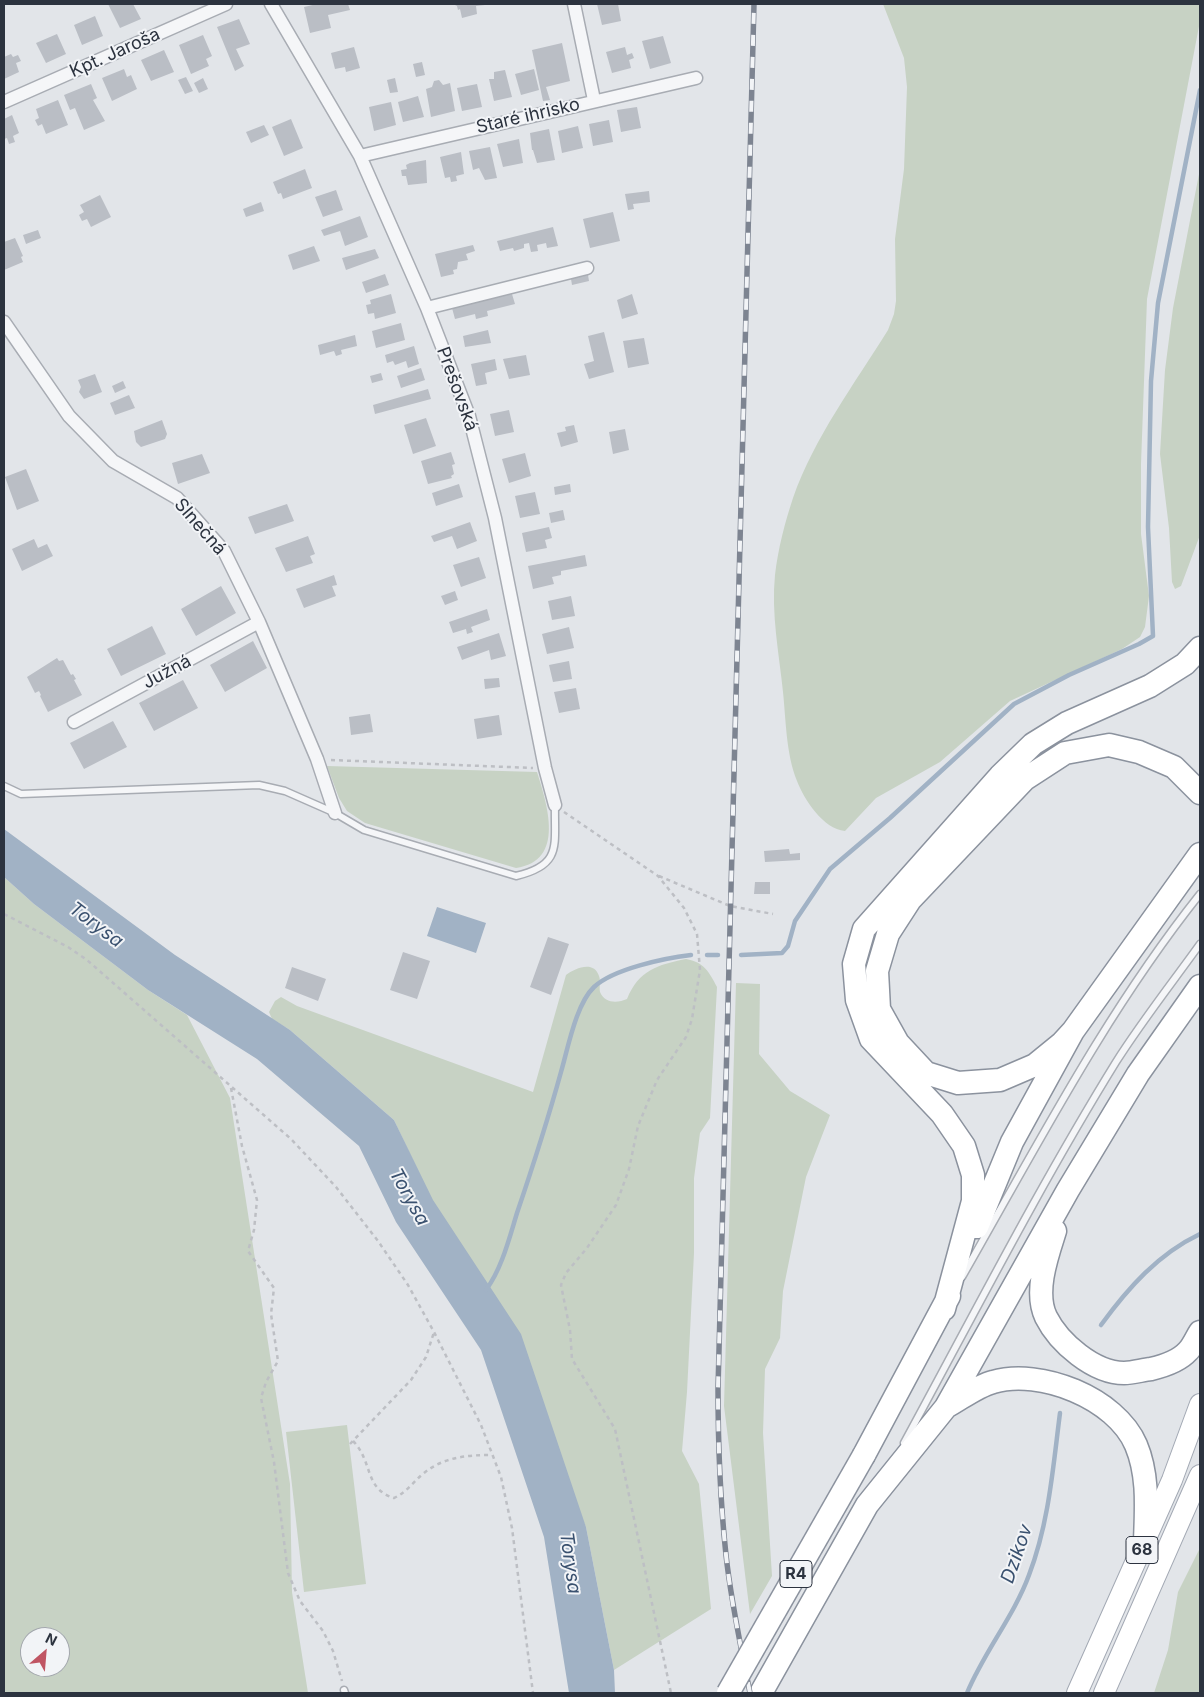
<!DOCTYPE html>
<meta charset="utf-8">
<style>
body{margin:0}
#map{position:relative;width:1204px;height:1697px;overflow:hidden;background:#e2e5e9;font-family:Inter,sans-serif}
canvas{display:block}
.frame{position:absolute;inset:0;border:5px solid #2c333f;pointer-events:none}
.north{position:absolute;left:20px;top:1627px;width:50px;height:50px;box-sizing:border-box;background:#f2f4f7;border:1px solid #a3a7ad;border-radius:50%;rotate:27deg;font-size:14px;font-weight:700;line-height:20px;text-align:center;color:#2c333f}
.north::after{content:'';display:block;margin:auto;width:18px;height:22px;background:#c05563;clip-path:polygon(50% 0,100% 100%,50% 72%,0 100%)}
</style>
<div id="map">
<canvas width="1204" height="1697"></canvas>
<div class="frame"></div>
<div class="north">N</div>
</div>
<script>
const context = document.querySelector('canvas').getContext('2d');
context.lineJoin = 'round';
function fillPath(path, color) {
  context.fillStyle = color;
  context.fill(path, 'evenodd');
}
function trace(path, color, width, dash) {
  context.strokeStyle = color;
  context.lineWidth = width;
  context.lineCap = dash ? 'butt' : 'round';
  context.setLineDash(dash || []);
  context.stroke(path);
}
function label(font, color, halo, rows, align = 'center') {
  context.font = font + ' Inter,sans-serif';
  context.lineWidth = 4;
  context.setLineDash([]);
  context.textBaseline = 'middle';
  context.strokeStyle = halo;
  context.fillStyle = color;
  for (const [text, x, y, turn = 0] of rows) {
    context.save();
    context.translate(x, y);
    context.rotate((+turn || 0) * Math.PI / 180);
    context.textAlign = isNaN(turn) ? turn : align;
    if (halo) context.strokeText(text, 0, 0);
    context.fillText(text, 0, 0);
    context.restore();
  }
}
fillPath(new Path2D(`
 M883,4h317v17l-53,278 -6,165v70l8,62 -4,31 -5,10 -18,12 -112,52 -70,61 -64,36 -31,33c-22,-2 -41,-32 -48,-50 -11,-27 -11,-61 -14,-89 -4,-38 -12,-79 -8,-117 3,-26 10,-53 18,-77 21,-60 62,-115 95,-168l6,-16 2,-13 -1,-62 9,-70 3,-82 -3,-29z
 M1200,169v366l-19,51 -6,3 -3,-7 -3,-54 -9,-74 5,-84 8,-62z
 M327,766l210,6c10,32 29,89 -21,96l-151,-45 -18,-12 -8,-13z
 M4,877l30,27 114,86 39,25 43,83 60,386 2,108 16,101h-304zM30,1637h30v30h-30z
 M686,959c18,3 23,13 31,28l-7,131 -10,15 -6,45v75l-7,139 -5,59 17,33 12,125 -97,61 -28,-143 -192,-407 -104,-90 -18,-11 -3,-7 6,-11 6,-4 16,9 236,86 33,-117c9,-7 28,-15 33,1 2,5 0,11 1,16 5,12 18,11 27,7 12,-29 30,-34 59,-40z
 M736,983l24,1 -1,70 31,37 40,24 -24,62 -23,114 -3,47 -15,31 -2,64 9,143 -22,38 -26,-208z
 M347,1425l19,159 -62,8 -18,-160z
 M1200,1548v145h-46l14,-43 10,-58z`), '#c7d2c4');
fillPath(new Path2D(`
 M4,829l171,126 115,75 104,90 39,80 88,134 65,193 28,143 1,23h-46l-25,-156 -63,-187 -85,-128 -37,-76 -102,-87 -109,-69 -114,-86 -30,-27z
 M437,907l49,16 -10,30 -49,-17z`), '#a1b2c5');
trace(new Path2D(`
 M707,955h11
 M741,955l41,-2 6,-7 7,-25 35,-52 60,-51 124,-114 55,-29 70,-31 14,-8 -5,-109 3,-146 7,-78 42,-213
 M486,1290c16,-22 23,-51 31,-77 16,-47 31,-94 44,-141 7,-24 15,-68 33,-85 19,-18 71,-29 97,-32
 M1101,1325c27,-37 57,-71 99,-91
 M967,1693c17,-41 47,-77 62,-118 20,-52 24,-108 31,-162`), '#a1b2c5', 4.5);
fillPath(new Path2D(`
 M108,4h25l8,15 -21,9z
 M317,4h31l2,6 -22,5 3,13 -21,5 -6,-26z
 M453,4h32v1l-9,1 1,8 -15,4 -2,-9 -2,1 -1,-4z
 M597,4h21l3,17 -19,4z
 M95,16l8,20 -21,9 -8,-20z
 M239,19l11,25 -14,5 8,17 -9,5 -18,-44z
 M57,34l9,20 -20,9 -10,-20z
 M203,35l9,21 -6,3 3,7 -18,8 -12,-29z
 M663,36l8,27 -21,6 -8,-28z
 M562,43l8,38 -24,6 4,13 -7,1 -11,-51z
 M354,47l6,21 -14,4 -1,-5 -10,2 -4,-16z
 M625,47l2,8 5,-2 2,5 -5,2 2,8 -19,5 -6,-21z
 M164,50l10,22 -23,9 -10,-21z
 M11,54l2,3 5,-2 3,6 -5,2 3,9 -15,7v-22z
 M422,62l3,13 -9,2 -3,-13z
 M124,69l3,8 4,-2 6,14 -25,12 -10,-23z
 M534,69l5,21 -18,5 -6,-21z
 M505,70l7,27 -18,4 -5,-22h5v-7z
 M186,77l7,14 -8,3 -7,-14z
 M203,78l5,11 -9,4 -5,-10z
 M395,78l3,14 -8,1 -3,-13z
 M439,80l4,5 7,-2 5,28 -24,6 -5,-28 6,-2 2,-6z
 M91,84l6,14 -4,2 12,21 -21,9 -9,-22 -5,2 -6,-15z
 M477,84l5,23 -20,4 -5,-23z
 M418,96l6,21 -21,5 -5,-20z
 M58,100l10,25 -22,9 -4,-10 -4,2 -3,-6 4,-2 -3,-9z
 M391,102l5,23 -22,6 -5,-24z
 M637,107l4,21 -20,4 -4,-22z
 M12,115l7,18 -6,3 2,6 -6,2 -2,-6 -3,1v-20z
 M291,119l12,29 -19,8 -12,-29z
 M609,120l4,22 -20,4 -4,-22z
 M264,125l5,10 -18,8 -5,-11z
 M578,126l5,22 -21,5 -4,-22z
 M549,129l6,31 -18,3 -4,-13h-1l-2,-17z
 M519,139l4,24 -20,4 -6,-23z
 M490,147l7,31 -12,2 -6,-12 -6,2 -4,-19z
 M461,152l3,22 -8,2 1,5 -6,1 -1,-5 -5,1 -5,-21z
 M426,160l1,23 -19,2 -2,-9h-4l-1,-6 6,-1 -1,-4 4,-2z
 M305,169l7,19 -29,11 -2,-6 -3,1 -5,-12z
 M336,190l7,20 -20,7 -8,-20z
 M649,191l1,11 -17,2 1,5 -6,1 -3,-16z
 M100,195l11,22 -20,10 -4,-8 -5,2 -3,-6 5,-3 -4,-7z
 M261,202l3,9 -18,6 -3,-8z
 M613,212l7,29 -30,7 -7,-29z
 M360,216l8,21 -23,9 -5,-15 -16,5 -3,-6z
 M553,227l5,19 -11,2 -1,-5 -9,2 1,6 -7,1 -2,-9 -5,1v4l-10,3 -1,-3 -13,3 -3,-10z
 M38,230l3,8 -15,6 -3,-9z
 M15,238l8,18 -2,1 2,5 -19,8v-28z
 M473,245l2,6 -9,3 2,6 -10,2 -1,7 -4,1 1,4 -13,3 -6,-23z
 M314,246l6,15 -27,9 -5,-15z
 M375,249l4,9 -33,12 -4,-12z
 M385,274l4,11 -23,8 -4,-11z
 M588,275l1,6 -17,4 -1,-6z
 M391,294l5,19 -21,6 -1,-6 -6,1 -2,-9 5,-1 -1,-4z
 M512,294l3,10 -28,7 1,5 -12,3 -1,-5 -20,5 -3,-11z
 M632,294l6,20 -16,5 -5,-19z
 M401,323l4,17 -29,8 -4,-17z
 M488,330l3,13 -26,4 -2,-11z
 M604,332l10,40 -25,7 -5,-15 10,-3 -6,-25z
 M355,335l2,11 -16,4 1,4 -6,2 -2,-5 -14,4 -2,-10z
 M644,338l5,26 -21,4 -5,-27z
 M414,346l5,18 -11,4 -2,-7 -11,4 -2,-4 -6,2 -2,-8z
 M526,355l4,20 -21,4 -6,-20z
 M495,359l2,11 -12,3 2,11 -11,2 -5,-22z
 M421,368l4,12 -24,8 -4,-12z
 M381,373l2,7 -11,3 -2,-7z
 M95,374l7,18 -18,7 -5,-7 2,-5 -3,-7z
 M123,381l3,7 -11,5 -3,-7z
 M428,389l3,10 -56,15 -2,-9z
 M129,395l6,13 -20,7 -5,-12z
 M509,410l5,22 -19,4 -5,-22z
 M426,418l10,28 -23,8 -9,-29z
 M162,420l5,14 -2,5 -24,8 -5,-5 -2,-11z
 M574,425l4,17 -17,5 -4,-14 9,-2 -1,-4z
 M625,429l4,21 -16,4 -4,-22z
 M451,452l4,12 -3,1 2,9 -3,2 1,2 -24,6 -7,-23z
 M525,453l6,23 -22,7 -7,-24z
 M202,454l8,19 -32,11 -6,-21z
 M26,469l13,32 -22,9 -12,-33z
 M459,484l4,13 -27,9 -4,-13z
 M570,484l1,8 -16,3 -1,-8z
 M535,492l5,22 -20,4 -5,-22z
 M287,504l7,17 -39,13 -7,-17z
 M563,510l2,10 -14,3 -2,-10z
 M470,522l7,19 -20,8 -5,-13 -18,6 -3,-6z
 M549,527l3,11 -7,2 2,8 -21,4 -4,-19z
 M308,536l7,18 -5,2 3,7 -27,9 -11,-24z
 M34,539l4,9 9,-4 6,12 -31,15 -10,-22z
 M585,555l2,11 -26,5v4l-9,2 2,7 -21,5 -5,-23z
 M479,557l7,21 -25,9 -8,-22z
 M334,575l3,10 -5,1 4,10 -32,12 -8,-19z
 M221,586l15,27 -40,23 -15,-27z
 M455,591l3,9 -13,5 -4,-9z
 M571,596l4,20 -23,4 -4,-19z
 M487,609l3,11 -19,7 2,5 -6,2 -1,-5 -13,4 -4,-11z
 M152,626l14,28 -45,22 -14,-27z
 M569,627l5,21 -27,6 -5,-20z
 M499,633l7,23 -15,4 -2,-10 -27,10 -5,-13z
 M253,641l14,27 -42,24 -15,-27z
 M57,658l2,3 4,-1 8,15 2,-1 3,5 -2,1 8,15 -34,17 -8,-16 1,-1 -2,-4 -4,2 -8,-16z
 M569,661l3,18 -19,3 -4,-17z
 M499,678l1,9 -15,2 -1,-10z
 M183,680l15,28 -44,23 -15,-28z
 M576,688l4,21 -21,4 -5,-21z
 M370,714l3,18 -22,3 -2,-18z
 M499,715l3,20 -25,4 -3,-20z
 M113,721l14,26 -43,22 -14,-26z
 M789,849l1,5 10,-1v7l-35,2 -1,-11z
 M755,882h15v12h-16z
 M548,937l21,7 -18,51 -21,-8z
 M403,952l27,9 -13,38 -27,-9z
 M292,967l34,12 -8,22 -33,-13z`), '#babec5');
const lane = new Path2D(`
 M4,786l17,8 238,-9 26,6 50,22 29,17 152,46c47,-11 38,-31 39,-71
 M962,1277c75,-131 144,-265 238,-383
 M904,1443c69,-127 136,-258 212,-381 26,-41 56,-79 84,-118
 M344,1690l1,3`);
const street = new Path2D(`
 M271,4l89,152 67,152 42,108 26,102 50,250 10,37
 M574,4l20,96
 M4,102l222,-98
 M360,156l336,-78
 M427,308l160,-40
 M4,322l65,94 44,45 64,37 47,53 35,71 58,137 18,54
 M74,722l185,-100`);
const primary = new Path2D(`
 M1077,1693l95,-213 28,-76
 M1104,1693l96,-218`);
const highway = new Path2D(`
 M1073,1031l-11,12 -27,22 -35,15 -42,3 -32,-10 -28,-30 -19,-34 -2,-38 11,-37 22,-34 115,-121 40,-26 44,-8 30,7 35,15 26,26
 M977,1227l35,-85 61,-111 127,-177
 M1055,1231c-8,25 -21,61 -9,86 13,26 48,56 78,56 9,0 18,-3 27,-4 13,-3 28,-8 37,-18 5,-5 8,-13 12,-19
 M944,1309l29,-108v-26l-9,-29 -22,-32 -71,-75 -14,-39 -3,-36 10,-35 136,-153 33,-32 34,-21 83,-37 35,-22 15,-16
 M946,1407c15,-8 31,-21 47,-25 47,-14 123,16 143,63 13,31 10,64 9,97
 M864,1455l85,-159
 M761,1693l106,-188 79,-98 122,-217 70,-116 62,-88`);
trace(lane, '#a8acb3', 9);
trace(street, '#a8acb3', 15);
trace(primary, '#a3a9b4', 22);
trace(highway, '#8b929e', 25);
trace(new Path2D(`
 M331,760l202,8
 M564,812l94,64 26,32 13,26 3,36 -8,49 -6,18 -29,43 -19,46 -9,43 -13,36 -29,43 -21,25 -5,12 9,45 2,29 43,70 56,264
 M659,876l71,30 43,8
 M4,914l64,33 19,13 204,179 45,48 42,54 30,44 26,47 47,93 20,52 11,51 21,165
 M231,1088l11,58 15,54 -3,30 -6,21 26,37 -3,26 7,47 -12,21 -5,16 13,64 14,111 12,28 23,30 10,20 9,30
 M353,1441c20,20 11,48 41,57 13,-6 19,-16 30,-25 20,-16 43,-18 67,-18
 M350,1444l61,-64 15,-23 8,-25`), '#bdbfc4', 2.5, [4, 4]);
trace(lane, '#f5f6f8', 6);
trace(street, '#f5f6f8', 12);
trace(primary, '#fff', 20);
trace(highway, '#fff', 22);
const rail = new Path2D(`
 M750,1693c-9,-46 -19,-91 -24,-138 -6,-56 -8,-111 -8,-167l36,-1384`);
trace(rail, '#7d8491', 5.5);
trace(rail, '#f2f4f7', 4, [11]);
const highwayBridge = new Path2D(`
 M728,1693l136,-238`);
trace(highwayBridge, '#8b929e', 25, []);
trace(highwayBridge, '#fff', 22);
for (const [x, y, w] of [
 [1142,1550,32],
 [796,1574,32]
]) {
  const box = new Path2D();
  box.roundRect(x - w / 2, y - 13.5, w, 27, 4);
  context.fillStyle = '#f2f4f7';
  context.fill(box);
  trace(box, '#2c333f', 1);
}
label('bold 16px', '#2c333f', null, [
 ["68",1142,1550],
 ["R4",796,1574]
]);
label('18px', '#2c333f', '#f2f4f7', [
 ["Kpt. Jaroša",115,53,-24],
 ["Staré ihrisko",528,116,-13],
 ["Prešovská",457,389,70],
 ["Slnečná",200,527,49],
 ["Južná",167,672,-28]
]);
label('italic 19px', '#3a516f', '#f2f4f7', [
 ["Torysa",96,925,37],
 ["Torysa",409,1197,61],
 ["Dzikov",1017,1554,-71],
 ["Torysa",570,1563,82]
]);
</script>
